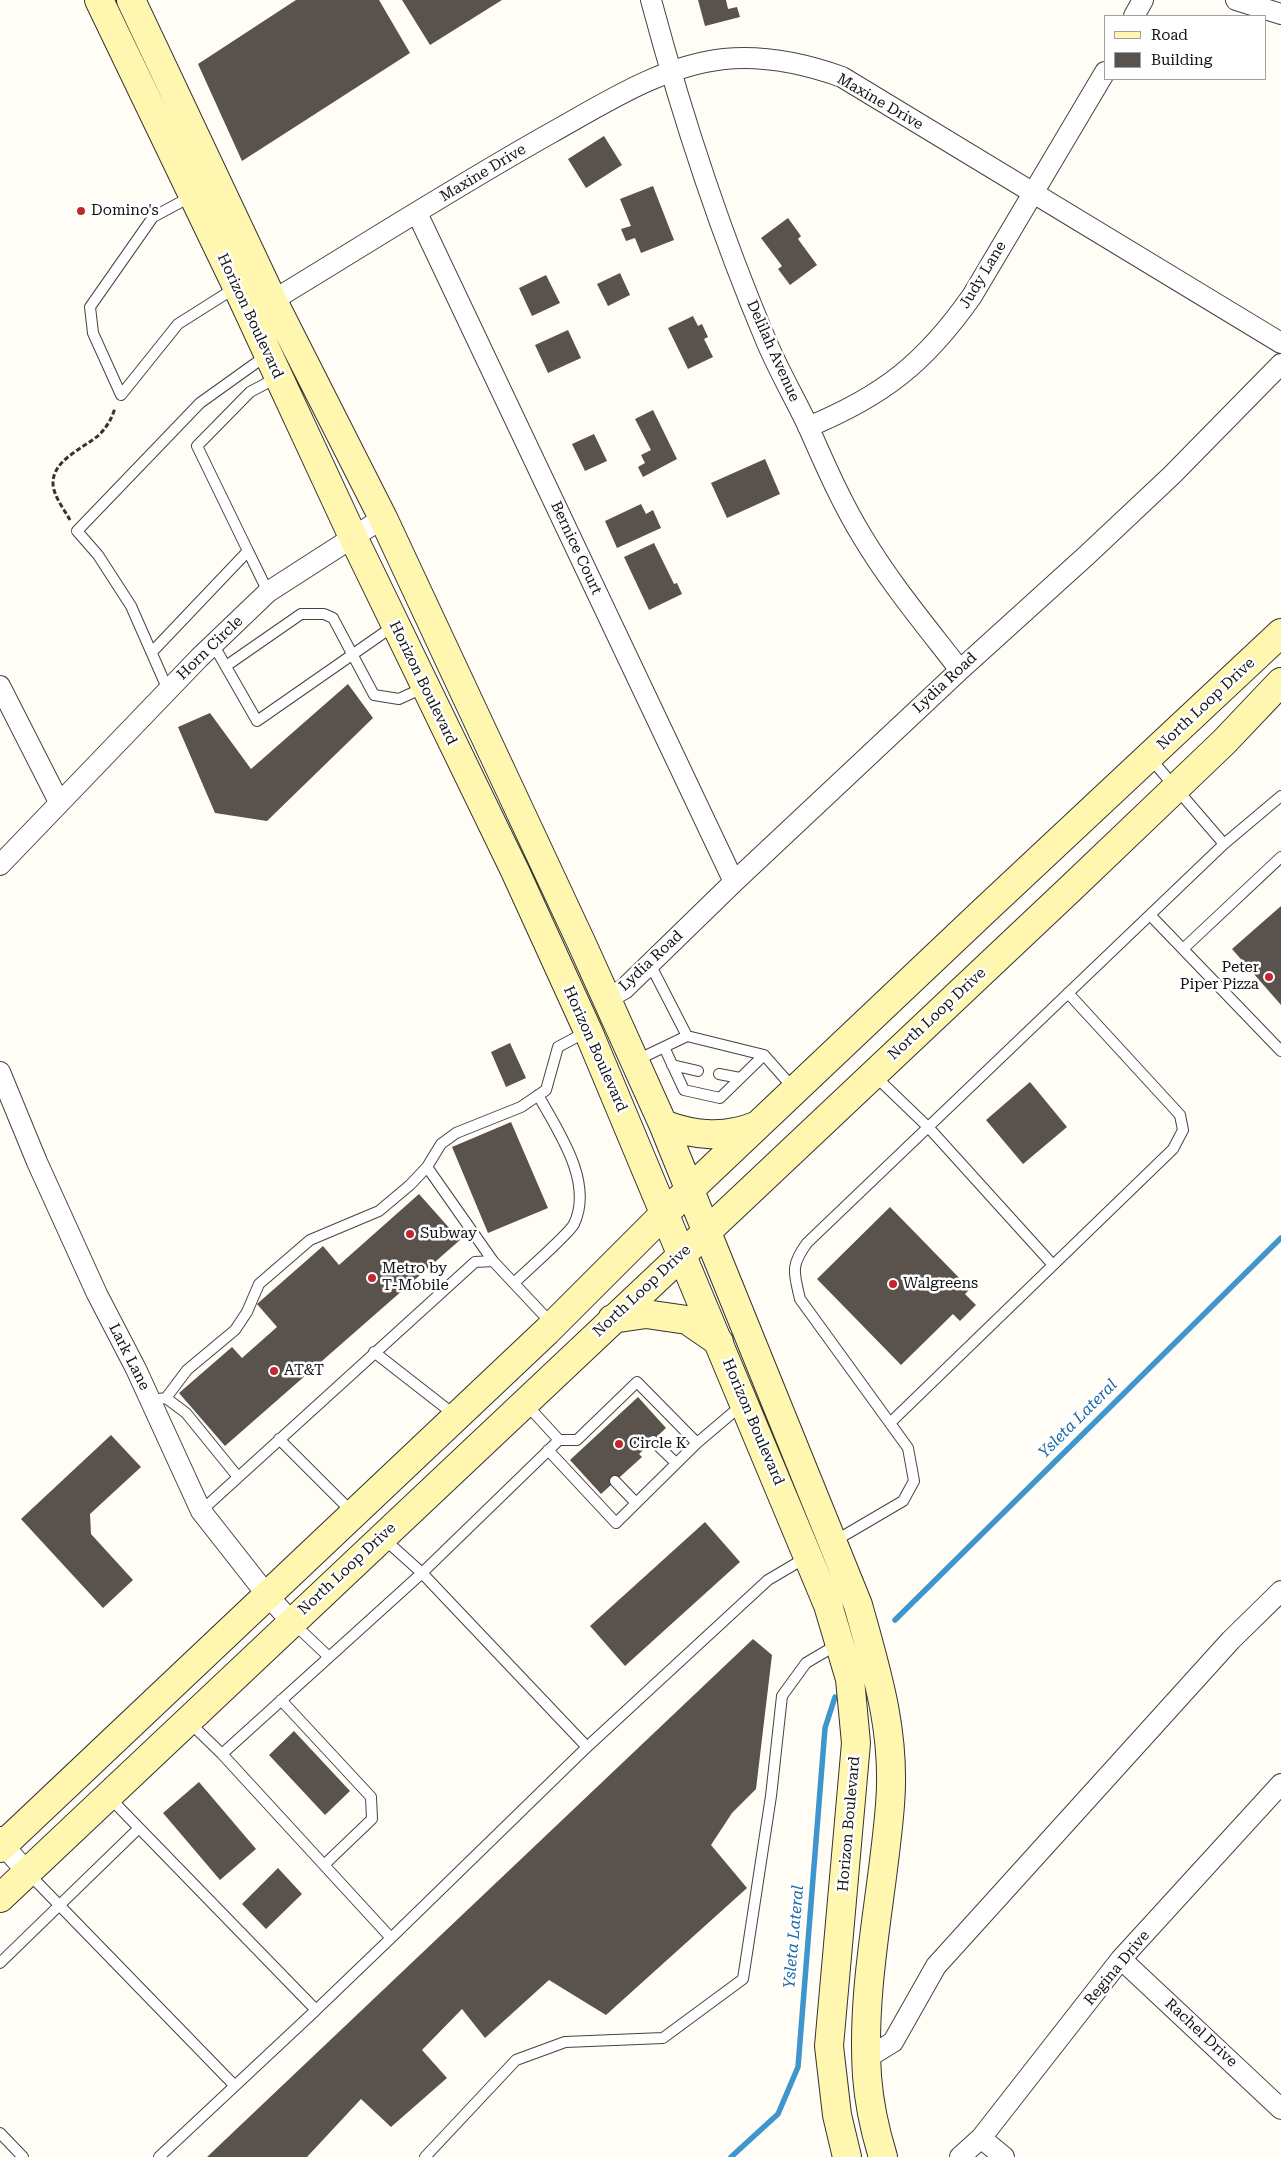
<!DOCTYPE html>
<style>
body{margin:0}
#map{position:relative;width:1281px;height:2157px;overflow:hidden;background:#fffdf5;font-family:"Roboto Serif",serif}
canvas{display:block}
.legend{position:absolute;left:1104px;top:15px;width:162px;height:65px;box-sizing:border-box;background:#fff;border:1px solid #a0a0a0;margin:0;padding:6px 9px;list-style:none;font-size:15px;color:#111}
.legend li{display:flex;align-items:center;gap:10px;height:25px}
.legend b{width:25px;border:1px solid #a0a0a0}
</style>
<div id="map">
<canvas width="1281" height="2157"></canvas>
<ul class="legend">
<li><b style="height:6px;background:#fff6b0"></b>Road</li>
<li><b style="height:14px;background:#5a524d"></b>Building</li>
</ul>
</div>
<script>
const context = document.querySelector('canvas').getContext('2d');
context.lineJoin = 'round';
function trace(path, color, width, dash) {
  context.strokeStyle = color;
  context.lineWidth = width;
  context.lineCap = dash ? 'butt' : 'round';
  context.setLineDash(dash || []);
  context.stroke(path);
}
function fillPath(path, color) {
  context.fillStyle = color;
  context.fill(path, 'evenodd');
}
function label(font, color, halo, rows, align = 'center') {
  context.font = font + ' "Roboto Serif",serif';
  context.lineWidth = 5;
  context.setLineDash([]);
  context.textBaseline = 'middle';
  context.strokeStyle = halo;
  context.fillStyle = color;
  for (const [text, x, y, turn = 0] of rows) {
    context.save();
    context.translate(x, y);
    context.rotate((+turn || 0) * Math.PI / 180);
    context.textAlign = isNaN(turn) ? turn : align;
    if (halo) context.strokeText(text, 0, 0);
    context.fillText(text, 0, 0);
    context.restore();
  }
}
trace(new Path2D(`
 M895,1620l386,-382
 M731,2157l47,-43 20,-47 27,-339 10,-31`), '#3f96cf', 5.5);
fillPath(new Path2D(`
 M296,0h83l31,53 -168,108 -44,-97z
 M402,0h100l-72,45z
 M698,0h28l2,9 9,-2 3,10 -35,9z
 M604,136l18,29 -36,23 -18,-29z
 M653,186l21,54 -33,13 -6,-15 -9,3 -5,-12 10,-3 -11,-27z
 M788,218l13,18 -3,3 19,26 -27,20 -12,-16 4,-3 -21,-28z
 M620,273l10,22 -22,11 -11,-22z
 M546,275l14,28 -28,13 -13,-28z
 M693,316l5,10 4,-2 6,13 -4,2 9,18 -25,12 -20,-41z
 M568,330l13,28 -33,15 -13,-28z
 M653,410l24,49 -34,18 -5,-10 7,-4 -4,-8 10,-5 -16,-31z
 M594,434l13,27 -22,10 -13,-27z
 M765,459l15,35 -53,24 -16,-35z
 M641,504l5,10 7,-4 8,18 -44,20 -12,-27z
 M654,543l20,41 3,-1 5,11 -33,16 -25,-53z
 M348,684l25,34 -106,103 -52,-8 -37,-86 32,-14 41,56z
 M1281,906v99l-49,-56z
 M510,1043l16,35 -20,9 -15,-35z
 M1030,1082l37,45 -44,37 -37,-44z
 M511,1122l37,86 -60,25 -36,-86z
 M419,1194l41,46 -235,206 -46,-53 53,-46 10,11 35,-31 -20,-23 66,-58 16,19z
 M890,1207l80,82 -5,5 11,11 -16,16 -7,-7 -52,51 -84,-86z
 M638,1397l28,31 -27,26 3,3 -41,37 -31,-34z
 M111,1435l30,32 -51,47 1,20 42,46 -30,28 -82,-89z
 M705,1522l35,40 -115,104 -35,-40z
 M753,1639l19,16 -16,134 -24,24 -21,32 36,43 -141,127 -57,-35 -64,58 -23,-29 -40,41 25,28 -56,49 -30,-28 -54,58h-100z
 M294,1731l56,60 -25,24 -56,-60z
 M199,1782l57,67 -36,31 -57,-67z
 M278,1868l24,26 -36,35 -24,-25z`), '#5a524d');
const lane = new Path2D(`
 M192,196l-39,21 -63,90 3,26 28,62 57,-71 57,-36
 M248,551l20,41
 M213,644l44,77 138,-96
 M152,652l96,-101 -51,-105 53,-54 28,-15
 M226,666l75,-52h23l9,4 41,77 25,4 26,-12
 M168,690l-37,-84 -33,-51 -21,-24 123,-128 67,-48
 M1224,844l57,-48
 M1151,916l130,135
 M1183,949l98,-92
 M650,964l37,72 77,19 31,35
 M664,1047l20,43 36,8 44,-43
 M637,1060l50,-24
 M672,1065l26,6
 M719,1074l21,4
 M874,1075l55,53 124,137
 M427,1167l66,94
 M514,1283c11,-11 55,-49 60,-59 20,-42 -16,-93 -36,-129
 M374,1352l82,64
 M166,1398l21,-28 48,-40 12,-18 12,-28 51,-44 69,-29 31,-26 17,-18 14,-23 15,-11 65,-26 25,-17 12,-43 28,-15
 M159,1399l7,-1 20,15 52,64
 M890,1423l283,-274 10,-19 -3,-15 -112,-122
 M279,1439l74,74
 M559,1440h18l60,-58 60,61
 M653,1441l23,22
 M548,1450l68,73 81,-80 46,-39
 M615,1481l21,22
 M201,1511l274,-249 18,-1 60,64
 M382,1537l40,36 165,174
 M833,1542l70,-41 11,-20 -6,-33 -108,-149c-6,-26 -10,-33 7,-56l417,-399 -74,-86
 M292,1622l37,35
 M281,1700l90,97 1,22 -48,46
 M189,1722l33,32 200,-181 137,-133 -33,-36
 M222,1754l169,184 -75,72
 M108,1796l208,214 -157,147
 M28,1873l207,213
 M391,1938l196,-191 181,-167 39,-23
 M0,1963l139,-135
 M0,2133l23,24
 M425,2157l91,-97 49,-18 98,-4 80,-59 28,-183 11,-100 24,-33 32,-19`);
const street = new Path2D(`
 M651,0c31,116 69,232 116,343 12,28 27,54 40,81 17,38 33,76 55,112 28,47 64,90 98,134
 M1236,0l45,14
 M1134,16l9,-16
 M417,213l317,669
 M262,307c96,-58 191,-119 289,-174 54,-30 110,-67 173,-74 41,-4 79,4 118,18l439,266
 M808,427c75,-31 117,-64 164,-131l133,-224
 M0,686l59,116
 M0,865l199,-207 69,-66 115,-74
 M606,999l18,-10 110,-107 226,-212 127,-115 85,-80 109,-111
 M0,1072l37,90 60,132 39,75 65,142 66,84 25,27
 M0,1837l3,8 24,27
 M1121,1959l160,150
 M867,2058l26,-16 43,-76 295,-326 50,-49
 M981,2138l23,19
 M960,2157l21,-19 140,-179 160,-175`);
const secondary = new Path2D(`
 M99,0l138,287 116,250 162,334 73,160 240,574 22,74 6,64 -27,303 8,69 10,42
 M131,0l142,301 110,217 199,426 81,180 195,481c19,68 38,128 32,200 -7,90 -29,180 -23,271 2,27 8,55 16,81
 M663,1124c32,12 62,15 95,1
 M612,1319l34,-5 41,6 32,22
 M0,1848l547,-517 118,-118 319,-302 297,-278
 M0,1898l1069,-1008 155,-148 57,-60`);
trace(lane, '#444', 12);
trace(street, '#444', 22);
trace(secondary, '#333', 30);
trace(new Path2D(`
 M70,520c-6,-11 -16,-23 -17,-36 -1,-24 31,-36 46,-49 8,-8 13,-17 16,-27`), '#333', 3, [5, 2.5]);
trace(lane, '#fff', 10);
trace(street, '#fff', 20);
trace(secondary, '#fff6b0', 28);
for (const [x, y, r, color] of [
 [81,211,5,"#c4262e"],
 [1269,977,5,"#c4262e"],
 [410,1234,5,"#c4262e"],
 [372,1278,5,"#c4262e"],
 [893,1284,5,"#c4262e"],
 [274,1371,5,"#c4262e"],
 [619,1444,5,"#c4262e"]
]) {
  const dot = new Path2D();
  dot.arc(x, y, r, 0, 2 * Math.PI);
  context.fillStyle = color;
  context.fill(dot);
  trace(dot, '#fff', 2);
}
label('15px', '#111', '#fff', [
 ["Maxine Drive",880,102,30],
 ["Maxine Drive",483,173,-31],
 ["Judy Lane",983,275,-59],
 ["Horizon Boulevard",250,316,65],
 ["Delilah Avenue",773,351,66],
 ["Bernice Court",576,548,65],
 ["Horn Circle",210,648,-44],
 ["Horizon Boulevard",423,683,64],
 ["Lydia Road",945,683,-43],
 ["North Loop Drive",1206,704,-43],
 ["Lydia Road",651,961,-43],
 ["North Loop Drive",937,1014,-43],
 ["Horizon Boulevard",595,1049,66],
 ["North Loop Drive",642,1291,-43],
 ["Lark Lane",129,1357,63],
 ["Horizon Boulevard",753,1422,67],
 ["North Loop Drive",347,1569,-43],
 ["Horizon Boulevard",849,1824,-85],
 ["Regina Drive",1117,1968,-50],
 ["Rachel Drive",1201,2033,43]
]);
label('15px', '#111', '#fff', [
 ["Domino's",91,211],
 ["Peter",1259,968,"right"],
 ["Piper Pizza",1259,985,"right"],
 ["Subway",420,1234],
 ["Metro by",382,1269],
 ["T-Mobile",382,1286],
 ["Walgreens",903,1284],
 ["AT&T",284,1371],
 ["Circle K",629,1444]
], 'left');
label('italic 16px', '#1768a6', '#fff', [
 ["Ysleta Lateral",1078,1419,-45],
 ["Ysleta Lateral",794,1937,-85]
]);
</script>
